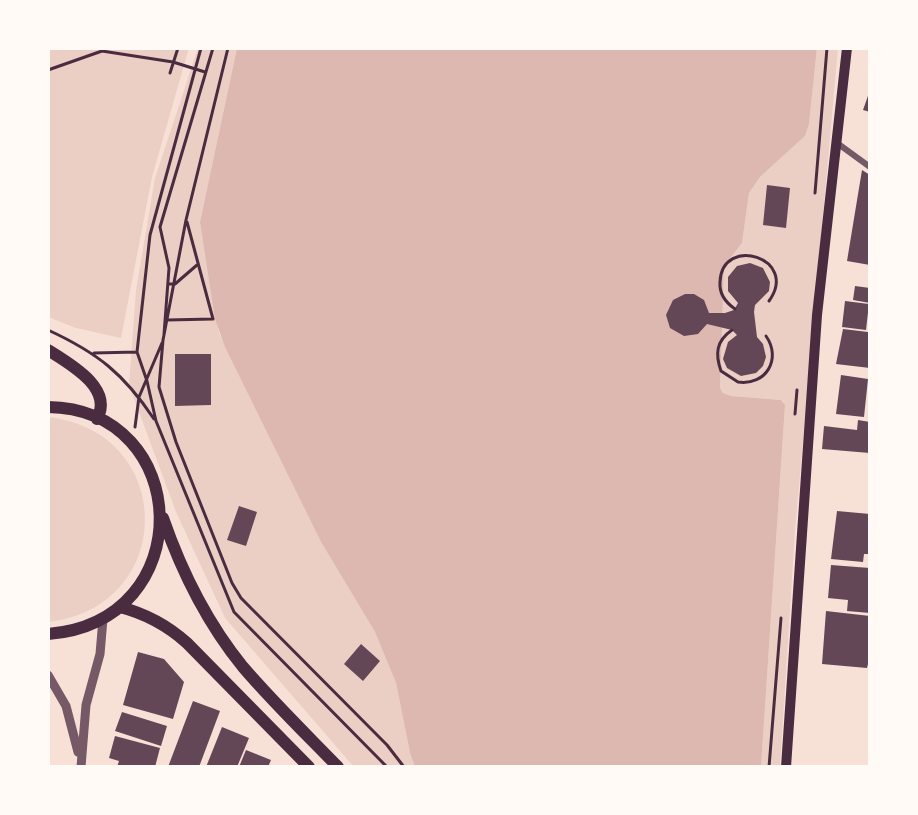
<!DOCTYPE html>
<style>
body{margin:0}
#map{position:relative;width:918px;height:815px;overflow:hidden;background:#f7e1d7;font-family:Rubik,sans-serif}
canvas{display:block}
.frame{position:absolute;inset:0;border:50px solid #fffaf5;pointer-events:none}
</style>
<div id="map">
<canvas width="918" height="815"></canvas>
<div class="frame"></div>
</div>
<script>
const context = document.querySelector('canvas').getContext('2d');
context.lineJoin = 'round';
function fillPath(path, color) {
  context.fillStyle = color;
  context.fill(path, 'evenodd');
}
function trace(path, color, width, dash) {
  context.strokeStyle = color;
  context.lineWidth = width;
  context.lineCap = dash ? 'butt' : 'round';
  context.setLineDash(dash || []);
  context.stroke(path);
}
fillPath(new Path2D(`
 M48,48h141l-37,129 -31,161 -45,-10 -28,-11z
 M198,48h39l-37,174 19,111 102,209 54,90 21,51 14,70 5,14h-61l-129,-149 -49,-106 -47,-127 7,-95 19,-112z
 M817,48h21l-43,483 -15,236h-19l24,-362 -4,-5 -50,-4 -8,-3 -3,-5 4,-122 18,-23 7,-50 11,-16 45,-41 4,-12z
 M48,417c130,15 129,191 0,205z`), '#ebcfc5');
fillPath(new Path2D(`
 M237,48h580l-8,76 -4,12 -45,41 -11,16 -7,50 -18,23 -4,122 3,5 8,3 50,4 4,5 -24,362h-346l-5,-14 -14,-70 -21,-51 -54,-90 -96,-195 -10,-28 -15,-97z`), '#dcb8b0');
fillPath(new Path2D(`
 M870,90v22l-7,-2z
 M862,170l8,5v90l-23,-4z
 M767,185l23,3 -4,40 -23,-3z
 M750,263l13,5 7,14 -1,9 -14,14 -1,7 3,25 6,7 3,13 -3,9 -7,7 -15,3 -14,-8 -4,-9 5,-17 9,-7 -5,-5 -25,-6 -9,10 -14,2 -14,-8 -4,-13 7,-15 12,-6h9l10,6 5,13h16l9,-3 4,-7 -10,-12v-14l9,-11z
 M855,286l15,2v15l-17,-3z
 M845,301l24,3 -3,26 -24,-3z
 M869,328l1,40 -34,-4 7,-35 25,3z
 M175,354h36v51l-36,1z
 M841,375l27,4 -4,38 -28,-3z
 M858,420l12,2v31l-48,-4 2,-23 33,4z
 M239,506l18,6 -11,34 -19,-6z
 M837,511l33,3v40h-6l-1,8 -32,-3z
 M831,565l39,3v45l-23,-2 1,-11 -20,-2z
 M826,611l44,5v40l-3,12 -45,-4z
 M361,644l19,17 -17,20 -19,-17z
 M138,652l26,7 20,23 -11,37 -50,-14z
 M193,701l27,10 -21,56h-31z
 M122,712l45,14 -6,20 -46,-15z
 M222,727l27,11 -12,29h-31z
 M115,736l45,12 -5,19h-38l2,-6 -10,-3z
 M246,750l25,10 -3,7h-29z`), '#644757');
trace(new Path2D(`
 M201,48l-51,187 -13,117 10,29 9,40 78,191 153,155
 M228,48l-42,172 -23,120 -4,47 17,55 56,141 9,15 146,147 17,22
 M48,49l4,-1
 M48,70l54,-19 71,11 32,10
 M170,73l8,-25
 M815,193l12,-145
 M168,284h7l22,-19
 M735,309c-10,-7 -16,-15 -15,-27 2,-48 80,-24 49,19
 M167,320l46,-1 -26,-97
 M48,330c50,23 76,44 106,89
 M732,330c-16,11 -17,24 -11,41l17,11c28,4 44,-23 28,-46
 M164,334l5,-66 -9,-41 53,-179
 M94,353l43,-1
 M795,414l2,-24
 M135,427l4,-30 23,-54
 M769,767l12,-149`), '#4a2c40', 3);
trace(new Path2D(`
 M837,143l33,24`), '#755966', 6);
trace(new Path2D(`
 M48,675l18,31 12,46
 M81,767l5,-62 14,-51 3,-35`), '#755966', 9);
trace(new Path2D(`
 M786,767l31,-452 30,-267`), '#4a2c40', 10);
trace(new Path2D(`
 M48,350c22,14 66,38 49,69
 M48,407c145,2 153,215 0,227
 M163,518c18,52 45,106 80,149 30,35 63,67 95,100
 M120,607c27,7 47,18 67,36l122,124`), '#4a2c40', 12);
</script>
